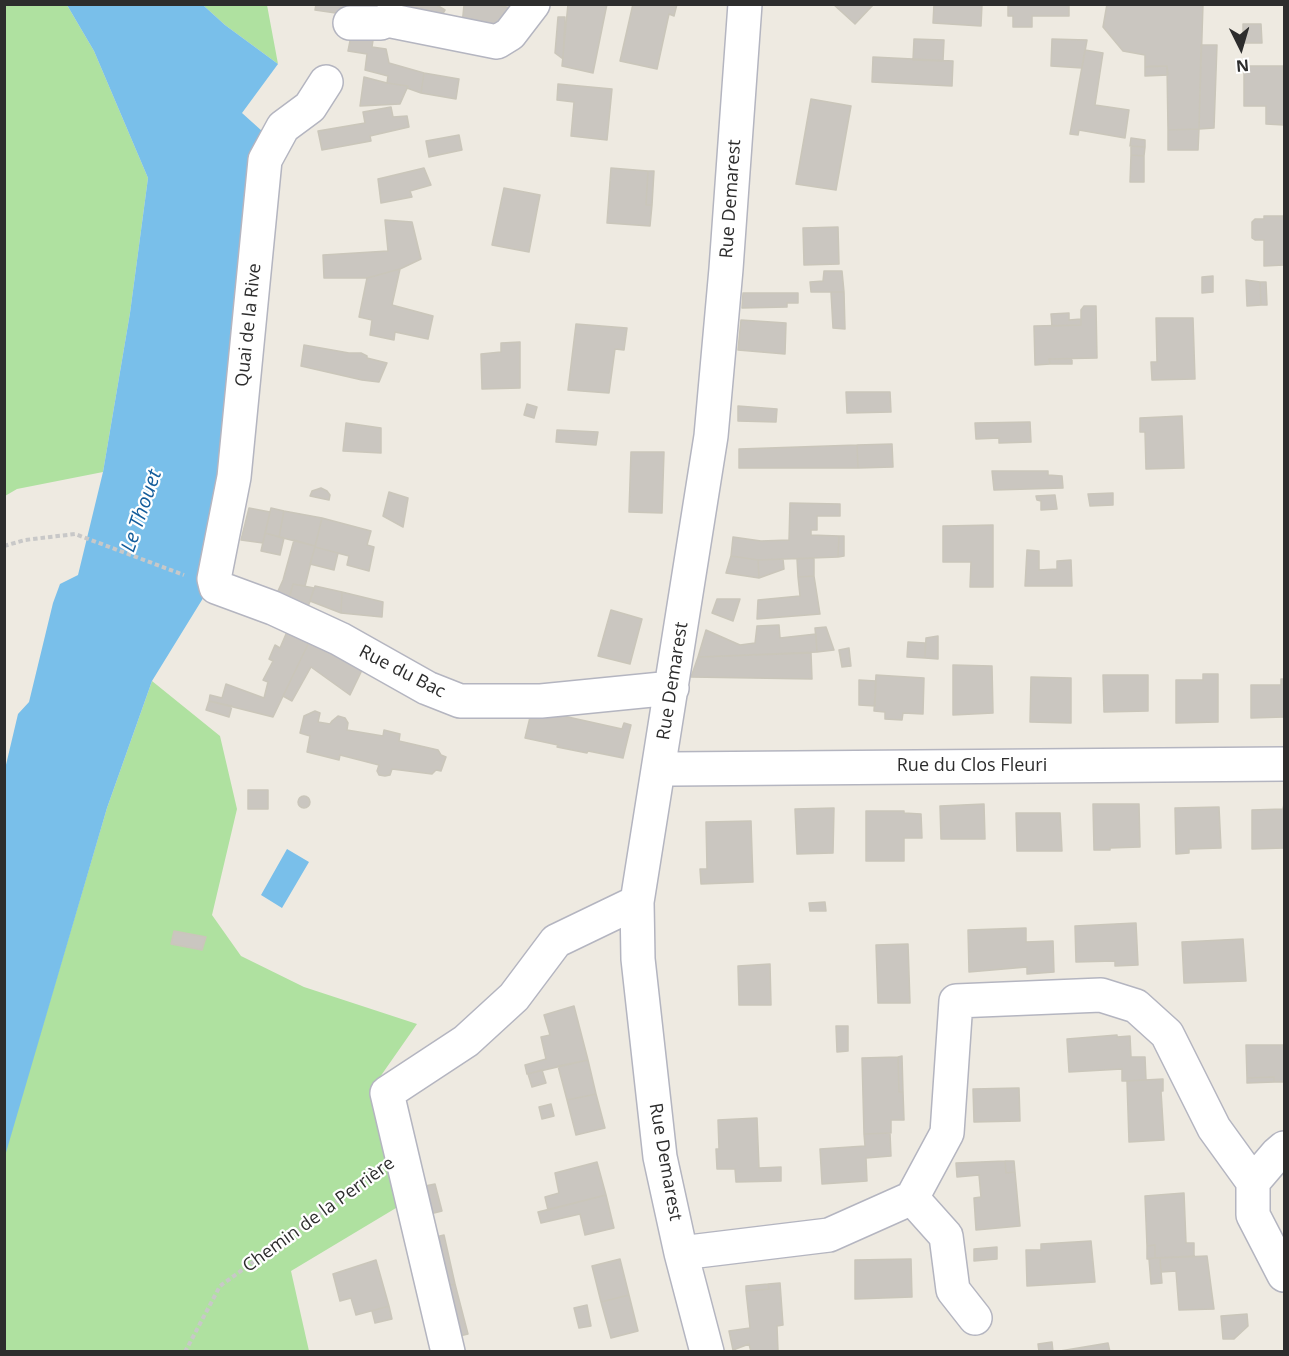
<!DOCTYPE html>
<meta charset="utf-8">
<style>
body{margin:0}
#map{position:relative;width:1289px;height:1356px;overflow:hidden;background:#eeeae1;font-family:"Open Sans",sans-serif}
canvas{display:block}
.frame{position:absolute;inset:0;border:6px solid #2d2d2d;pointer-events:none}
.north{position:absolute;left:1211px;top:18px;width:60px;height:60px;-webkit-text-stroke:4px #fff;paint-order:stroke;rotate:175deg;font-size:16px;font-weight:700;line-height:24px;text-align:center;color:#2d2d2d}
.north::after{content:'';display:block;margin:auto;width:21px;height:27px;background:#2d2d2d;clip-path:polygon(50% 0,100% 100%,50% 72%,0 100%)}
</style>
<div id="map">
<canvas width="1289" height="1356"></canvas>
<div class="frame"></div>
<div class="north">N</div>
</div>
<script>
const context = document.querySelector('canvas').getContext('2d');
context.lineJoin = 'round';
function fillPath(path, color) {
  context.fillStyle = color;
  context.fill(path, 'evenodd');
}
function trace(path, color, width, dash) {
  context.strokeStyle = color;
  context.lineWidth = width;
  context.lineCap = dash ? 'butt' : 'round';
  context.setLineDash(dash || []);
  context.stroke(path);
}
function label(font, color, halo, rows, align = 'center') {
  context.font = font + ' "Open Sans",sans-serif';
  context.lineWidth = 4.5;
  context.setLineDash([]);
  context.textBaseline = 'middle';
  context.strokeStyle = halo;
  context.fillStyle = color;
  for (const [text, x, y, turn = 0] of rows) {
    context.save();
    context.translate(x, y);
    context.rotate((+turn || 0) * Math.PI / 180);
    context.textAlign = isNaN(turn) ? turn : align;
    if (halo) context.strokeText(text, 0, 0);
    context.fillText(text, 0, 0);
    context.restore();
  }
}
fillPath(new Path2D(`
 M5,5h62l27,46 54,127 -18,135 -27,159 -86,17 -12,7z
 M203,5h64l11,59 -53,-39z
 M152,681l68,55 17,73 -25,106 29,41 63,31 113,37 -44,63 28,118 -110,66 18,80h-304l-1,-195 103,-348z`), '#afe1a0');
fillPath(new Path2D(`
 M67,5h136l22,20 53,39 -36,49 20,18 -57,464 -53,86 -45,127 -102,348v-387l13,-55 11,-12 24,-99 7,-19 18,-9 25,-103 27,-159 18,-135 -54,-127z
 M287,849l22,13 -27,46 -21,-13z`), '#79bfea');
const building = new Path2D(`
 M316,4h58l3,15 -62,-9z
 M406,4h29l10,6 -9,15 -33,-13z
 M568,4h39l-14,69 -31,-7z
 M633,4h44l-3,12 -5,-2 -12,55 -37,-8z
 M833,4h41l-19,20z
 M934,4h48l-1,22 -48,-3z
 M1008,4h61v12h-37v11h-19v-11h-5z
 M1107,4h96l-4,125 -31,1 -1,-64 -22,1v-12l-22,-4 -20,-24z
 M464,5h32l22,4 -30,20 -26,-4z
 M558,17h7l-2,42 -8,-6z
 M1243,24h18l1,19h-19z
 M353,26l22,1 -3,20 14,2 3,14 35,10 -3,20 -14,-5v-2l-20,-3 1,-7 -23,-6 2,-16 -19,-3z
 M914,39l30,1 -1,21 -30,-1z
 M1052,39l35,1 -5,28 -31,-2z
 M1201,45h16l-3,83 -15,1z
 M1085,50l18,3 -8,52 34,5 -4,28 -46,-8 -1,5 -8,-1z
 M873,57l80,4 -1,25 -80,-4z
 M1151,66h16l1,9 -23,1v-9z
 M1244,66h39l1,59 -18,-1v-18h-22z
 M424,73l35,6 -3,20 -35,-6z
 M364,77l23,6 21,3 -8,18 -40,2z
 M558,84l54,5 -5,51 -36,-4 3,-34 -17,-2z
 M811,99l40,7 -15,84 -40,-6z
 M391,107l2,10 14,-1 2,11 -39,9 1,5 -49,9 -4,-19 47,-8 -2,-11z
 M1199,129l-1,21h-30v-20z
 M459,135l3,15 -33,7 -3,-16z
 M1131,138l14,2v7l-15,-1z
 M1131,146l14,1 -1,9 -13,-1z
 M1131,155l13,1v26h-14z
 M424,168l7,17 -21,6 2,6 -31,6 -3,-24z
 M611,168l37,3 -2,34h6l-2,21 -43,-3z
 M648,171h6l-2,34h-6z
 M504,188l36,7 -11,57 -37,-7z
 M1264,216h20v49l-20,1v-26h-9l-3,-2v-16l3,-3h9z
 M385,220l27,2 9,37 -21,10 -33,9h-43l-1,-23 65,-4z
 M838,227l1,37 -35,1 -1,-37z
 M400,269l-8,36 41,11 -5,23 -33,-7 -1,8 -24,-5 2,-15 -13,-3 8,-39z
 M824,271h18l2,21h-33l-1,-10 13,-1z
 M1213,276v16l-11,1v-16z
 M1246,280l14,2 1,23 -14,1z
 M1260,282h6l1,23h-6z
 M831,292h13l1,37 -12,-1z
 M743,293h55v10h-11v4l-45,1z
 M1084,306h12l1,52 -48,1 1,5 -15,1 -1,-39 47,-1v-15z
 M1069,313v7l12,-1v6l-29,1 -1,-12z
 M1156,318h37l2,61 -43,1 -1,-18h6z
 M741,320l45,3 -1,31 -47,-4z
 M576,324l51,4 -3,22 -9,-1 -6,44 -41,-3z
 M520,342v46l-38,1 -1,-35 20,-2v-9z
 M304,345l45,8h12l6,3v2l20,5 -8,19 -17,-2 -61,-14z
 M1049,359h23v5h-22z
 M846,392h44l1,20 -44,1z
 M527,404l10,3 -3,11 -10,-3z
 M738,406l39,3 -1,13 -38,-1z
 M1182,416l2,52 -38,1 -1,-37h-5v-14z
 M1030,422l1,20 -32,1v-5l-23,1 -1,-16z
 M346,423l35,5v25l-38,-2z
 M557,430l41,2 -2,13 -40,-3z
 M892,444l1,23 -35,1 -1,-23z
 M857,445l1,23h-119v-19z
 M631,452h33l-2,61 -33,-1z
 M992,471h56v4l14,1 1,12 -69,2z
 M321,488l6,3 3,4 -1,5 -19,-4 2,-5z
 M389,492l19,6 -5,29 -20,-11z
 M1113,493v12l-23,1 -2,-12z
 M1055,495l2,14 -16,1v-9l-4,-1 -1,-4z
 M790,503l50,1v12h-23v14h-6v5l28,1 -1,21 -80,3 -27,-4 2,-19 28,4 28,-1z
 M249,508l21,4 -7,31 -22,-3z
 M271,508l13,3 -5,26 -14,-4z
 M284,511l38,7 -7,28 -36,-9z
 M322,518l49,13 -4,14 7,2 -5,24 -22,-6 2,-9 -34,-9z
 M993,525v62h-23l1,-25h-28v-36z
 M265,533l19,5 -4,17 -19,-4z
 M839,536h5v20l-6,1z
 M294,540l21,6 -10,40 -12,-2 -6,22 -14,-4 10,-22z
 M315,547l23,6 -4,17 -24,-6z
 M1027,550l12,1v19l18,-1v-8l14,-1 1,26h-47z
 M731,556l27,4 1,18 -33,-5z
 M814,558v18l-16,1 -1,-18z
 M783,559l1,10 -25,9 -1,-18z
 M814,576l6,38 -63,5 1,-19 42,-4 -2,-19z
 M293,584l21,4 -9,29 -19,-8z
 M315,586l27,6 -1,21 -31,-12z
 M342,592l41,10 -1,15 -41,-4z
 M717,599h23l-7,22 -21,-8z
 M611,610l31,9 -12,45 -32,-8z
 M779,625l1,13 36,-4 1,18 -119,5 8,-27 34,15 15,-2 2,-17z
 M289,627l23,9 -39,81 -64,-16 1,-6 12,3 4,-14 38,14 4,-16 -5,-2 10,-19 -4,-2 6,-14 5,3z
 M826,627l8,23 -17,2 -2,-24z
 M312,636l52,30 -14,29 -39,-28 -19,34 -9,-5z
 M938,636v23l-13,-1 1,-20z
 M908,642l17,1v15l-18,-1z
 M849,648l2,18 -9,1 -3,-17z
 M811,653l1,26 -121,-2 7,-20z
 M953,665l39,1 1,47 -40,2z
 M1203,674h15v48l-42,1v-43h27z
 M876,675l48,3 -1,36 -20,-1 -1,7 -17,-1v-7l-11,-1z
 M1103,675h45v36l-44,1z
 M1031,677l40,1v45l-41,-1z
 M1281,679h3v38l-33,1v-33h30z
 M859,680l17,1 -1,25 -16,-1z
 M209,701l23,5 -3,11 -23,-7z
 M532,709l90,20 2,-6 7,2 -8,33 -35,-7 -1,2 -30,-6 1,-2 -33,-7z
 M315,711l5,2 -2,9 12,2 2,-3 6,-5 7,2 3,5 -1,7 36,6 1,-6 16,4 -1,7 39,9 3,5 5,2 -5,14 -5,-1 -4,4 -40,-5 -2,6 -5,1 -6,-1 -2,-4 2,-6 -39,-10 -1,5 -32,-8 3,-16 -10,-3 4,-17z
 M248,790h20v19h-20z
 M298 802a6 6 0 1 1 12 0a6 6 0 1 1-12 0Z
 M984,804l1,35h-44l-1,-33z
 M1093,804h46l1,43 -30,1v2h-16z
 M1284,804v44l-32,1v-39l31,-1z
 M1219,807l2,41 -32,1v4l-13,1 -1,-46z
 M834,808l-1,45 -36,1 -2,-45z
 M866,811h38v2l17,1 1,24h-18v23h-38z
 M1016,813h44l2,38h-45z
 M751,821l2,61 -52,2 -1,-15h7l-1,-47z
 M825,902l1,9h-16l-1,-8z
 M1136,923l2,42 -23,1v-5l-39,1 -1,-36z
 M1026,928v14l27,-1 1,31 -27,2v-7l-58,5 -1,-42z
 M174,931l32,6 -4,13 -31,-6z
 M1243,939l3,42 -62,2 -2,-41z
 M908,944l2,59h-32l-2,-58z
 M770,964l1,41h-32l-1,-39z
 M574,1006l14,54 -61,14 -2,-9 21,-6 -5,-22 9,-2 -6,-20z
 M836,1026h12v25l-11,1z
 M1117,1035v2l13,-1 1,21h14l1,23 -24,1v-12l-53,3 -2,-33z
 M1246,1045h38v37h-10v-5l-27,1z
 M902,1056l1,36h-4l-1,-35z
 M898,1057l1,35h4l1,28h-13v13l-27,1 -2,-76z
 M588,1060l8,34 -29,6 -9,-34z
 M542,1070l4,13 -14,4 -4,-13z
 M1274,1077v5l-27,1v-5z
 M1163,1079v12h-2l3,49 -35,2 -2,-61z
 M1019,1088l1,33 -46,1 -1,-33z
 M596,1094l9,34 -29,7 -9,-35z
 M551,1104l3,12 -12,3 -3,-12z
 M757,1118l2,50 22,-1v14l-45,1 -1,-13h-18l-1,-20h3l-1,-29z
 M890,1133l1,23 -25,2 1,23 -45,3 -2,-35 45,-3 -1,-12z
 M1005,1161l1,12 9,-1 5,54 -44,4 -2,-32 7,-1 -2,-22 -22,2 -1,-14z
 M1005,1161h9l1,11 -9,1z
 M597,1162l9,33 -58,15 -3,-13 14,-4 -4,-20z
 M435,1184l7,27 -20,5 -7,-28z
 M1184,1193l2,50h8v13l-39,2v-13l-8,1 -2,-50z
 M606,1195l8,33 -29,7 -5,-21 -39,9 -3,-11z
 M444,1235l11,49 -16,4 -12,-49z
 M1091,1241l4,41 -68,4 -1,-36h15v-6z
 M1155,1245v13l-8,1v-13z
 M997,1247v12l-23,2v-12z
 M1207,1256l7,53 -35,1 -3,-39 -15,1 -1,-14z
 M1155,1258h5l2,25 -11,1 -2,-25z
 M620,1259l9,36 -28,7 -9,-36z
 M911,1259l1,38 -57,2v-39z
 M376,1260l13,46 -33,9 -5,-17 -11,3 -7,-27z
 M780,1283l3,42 -6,1 1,25 -27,1 -2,-8 -16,6 -4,-19 21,-3 -4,-37 23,-2 -1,-5z
 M455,1284l13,50 -17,4 -12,-50z
 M768,1284l1,5 -23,2v-5z
 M629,1295l9,36 -27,7 -10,-36z
 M587,1305l4,21 -12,2 -5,-20z
 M389,1306l3,13 -17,4 -3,-12z
 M1247,1314l1,12 -14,13h-11l-2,-23z
 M1052,1342l1,10h-14l-1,-8z
 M1108,1343l2,9h-56z`);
fillPath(building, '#cac6c0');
trace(building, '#cac6ba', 1.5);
const minor = new Path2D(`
 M350,23h31l6,-3 110,22 13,-8 23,-30
 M326,82l-16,25 -27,20 -18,33 -31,317 -20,102 2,8 57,21 67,31 87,49 33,13h81l131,-13
 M659,767l13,2 612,-5
 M1284,1148l-7,6 -24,28v33l31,60
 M912,1198l34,38 7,54 22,28
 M681,1253l148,-18 83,-37 35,-65 9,-132 145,-6 35,11 31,28 47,94 39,54
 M448,1352l-61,-259 79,-52 48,-44 42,-56 81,-39
 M707,1352l-26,-99 -21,-96 -22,-198 -1,-57 74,-466 15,-167 19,-265`);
trace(minor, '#b4b5c0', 36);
trace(new Path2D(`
 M4,546l21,-6 50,-6 109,41
 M185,1352l35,-66 156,-113`), '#c8c8c8', 4, [4.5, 3]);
trace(minor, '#fff', 33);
label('18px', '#2d2d2d', '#fff', [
 ["Rue Demarest",731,199,-86],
 ["Quai de la Rive",249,325,-84],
 ["Rue du Bac",402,672,27],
 ["Rue Demarest",673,681,-81],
 ["Rue du Clos Fleuri",972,766],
 ["Rue Demarest",665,1162,80],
 ["Chemin de la Perrière",319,1215,-36]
]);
label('italic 20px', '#145d9b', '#fff', [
 ["Le Thouet",142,511,-71]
]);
</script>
